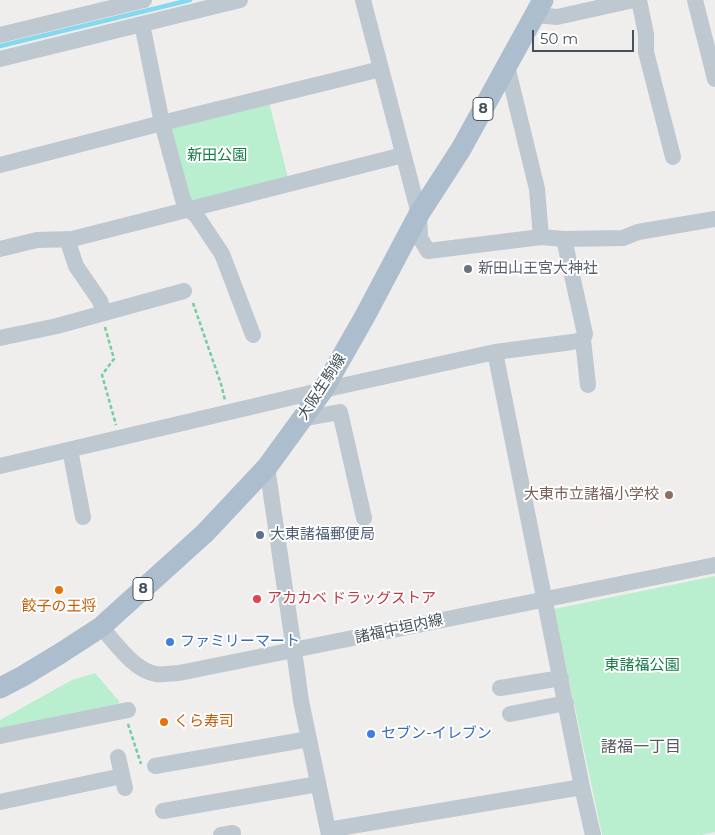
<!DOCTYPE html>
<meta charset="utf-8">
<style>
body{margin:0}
#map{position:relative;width:715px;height:835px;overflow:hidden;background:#f0eded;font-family:Montserrat,sans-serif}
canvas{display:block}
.scale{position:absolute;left:532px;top:30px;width:102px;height:22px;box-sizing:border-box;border:2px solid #45515b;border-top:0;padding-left:6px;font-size:15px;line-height:18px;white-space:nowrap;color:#45515b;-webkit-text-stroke:4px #fff;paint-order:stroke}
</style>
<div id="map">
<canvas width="715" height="835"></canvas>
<div class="scale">50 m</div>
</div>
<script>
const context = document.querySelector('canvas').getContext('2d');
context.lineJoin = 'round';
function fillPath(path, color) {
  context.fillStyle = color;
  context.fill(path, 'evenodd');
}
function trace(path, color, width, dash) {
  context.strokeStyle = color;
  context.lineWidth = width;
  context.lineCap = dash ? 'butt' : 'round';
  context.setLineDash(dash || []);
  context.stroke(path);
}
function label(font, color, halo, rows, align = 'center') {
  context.font = font + ' Montserrat,"Noto Sans JP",sans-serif';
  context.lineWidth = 4;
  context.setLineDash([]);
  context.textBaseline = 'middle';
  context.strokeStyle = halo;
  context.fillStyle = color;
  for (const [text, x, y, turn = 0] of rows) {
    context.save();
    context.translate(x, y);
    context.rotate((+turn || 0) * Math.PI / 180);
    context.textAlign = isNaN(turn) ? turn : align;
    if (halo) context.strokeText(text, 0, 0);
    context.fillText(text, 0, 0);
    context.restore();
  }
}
fillPath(new Path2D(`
 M269,102l19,76 -92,26 -9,-4 -19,-68 7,-7z
 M715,576v256l-13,3h-100l-48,-226z
 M95,673l24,28v5l-119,26v-12l72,-40z`), '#b9efce');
trace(new Path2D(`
 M0,46l190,-46`), '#85d9ee', 4.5);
trace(new Path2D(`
 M193,303l28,81 4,16
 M105,327l9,32 -12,16 14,50
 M128,724l13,40`), '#71ce9f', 2.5, [4, 2.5]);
trace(new Path2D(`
 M363,0l56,214 1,24 8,13 113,-14 23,2 59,-1 15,-6 77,-13
 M639,0l7,34v18l27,105
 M695,0l20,79
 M535,15l22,2 77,-17
 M142,24l20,99 21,77 5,9 8,6 26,39 31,81
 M0,35l144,-35
 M0,59l240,-59
 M507,66l30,123 4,48
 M0,165l162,-42 219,-54
 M67,239l9,27 24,35 4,12
 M0,249l37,-9 35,-1 331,-84
 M0,338l57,-12 127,-35
 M583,340l5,45
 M495,352l87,435 11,48
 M301,419l39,-7 24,106
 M70,450l13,67
 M0,466l323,-76 172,-38 77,-10 11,-2 2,-6 -21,-95
 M267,467l27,183 7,51 28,134
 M101,627c14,15 33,44 55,47 7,1 16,-1 23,-1l536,-108
 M500,688l61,-10
 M510,714l56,-11
 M0,736l128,-26
 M118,757l7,31
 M155,766l154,-27
 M0,802l122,-26
 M163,811l155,-27
 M328,830l254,-43
 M221,835l12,-2`), '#bdc8d0', 16);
trace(new Path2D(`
 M0,688l23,-12 38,-23 40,-26 104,-94 62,-66 56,-77 42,-74 54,-102 42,-65 82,-149`), '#acbdcd', 21);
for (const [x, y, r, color] of [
 [468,269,5,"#6b7280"],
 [669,495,5,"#8d6e63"],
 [260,535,5,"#5c6f8a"],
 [59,590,5,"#e8710a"],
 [257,599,5,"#e0444e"],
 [170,642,5,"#3f7fe0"],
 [164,722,5,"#e8710a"],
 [371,734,5,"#3f7fe0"]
]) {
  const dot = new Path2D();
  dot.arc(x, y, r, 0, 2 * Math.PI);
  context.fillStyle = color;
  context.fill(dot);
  trace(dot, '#fff', 2);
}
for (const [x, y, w] of [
 [483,109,20],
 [143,589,20]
]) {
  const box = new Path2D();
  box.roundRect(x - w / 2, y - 11.5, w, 23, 4);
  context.fillStyle = '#fff';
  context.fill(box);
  trace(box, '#45515b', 1);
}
label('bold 14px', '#45515b', null, [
 ["8",483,109],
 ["8",143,589]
]);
label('15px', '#147e48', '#fff', [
 ["新田公園",217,156],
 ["東諸福公園",642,666]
]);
label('15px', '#5b616d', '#fff', [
 ["新田山王宮大神社",478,269]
], 'left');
label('15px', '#45515b', '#fff', [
 ["大阪生駒線",322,387,-57],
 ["諸福中垣内線",399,629,-12]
]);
label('15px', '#785e54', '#fff', [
 ["大東市立諸福小学校",659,495]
], 'right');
label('15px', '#4e5e75', '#fff', [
 ["大東諸福郵便局",270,535]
], 'left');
label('15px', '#be3a42', '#fff', [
 ["アカカベ ドラッグストア",267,599]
], 'left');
label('15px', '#c56008', '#fff', [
 ["餃子の王将",59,607],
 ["くら寿司",174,722,"left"]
]);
label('15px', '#366cbe', '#fff', [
 ["ファミリーマート",180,642],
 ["セブン-イレブン",381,734]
], 'left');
label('16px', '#595d62', '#fff', [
 ["諸福一丁目",641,747]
]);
</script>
